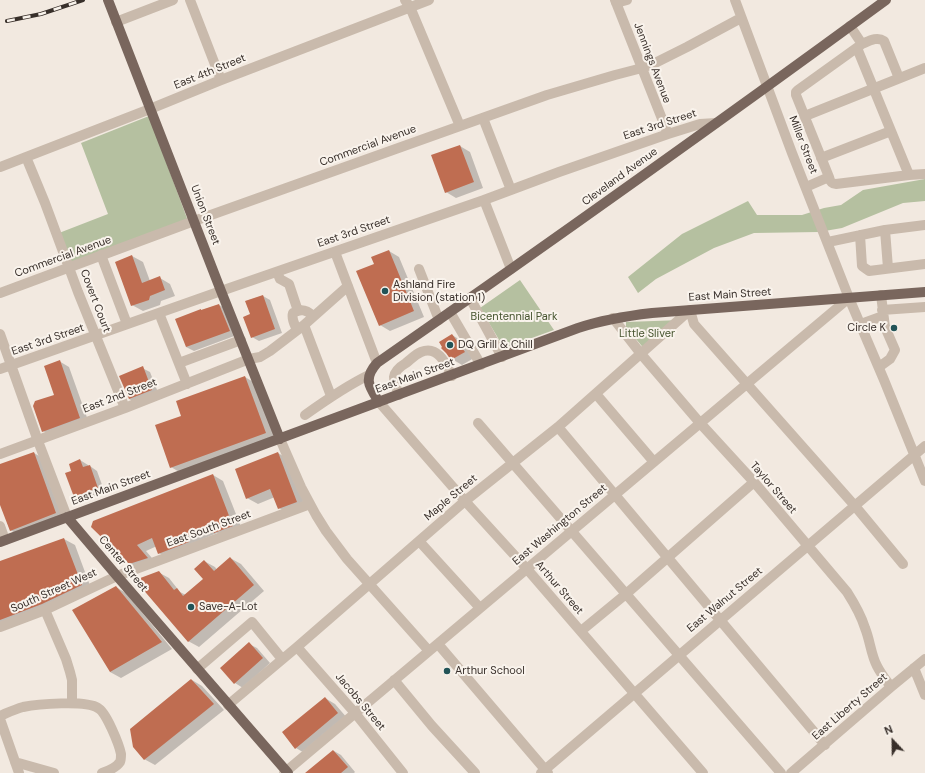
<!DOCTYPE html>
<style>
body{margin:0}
#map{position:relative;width:925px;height:773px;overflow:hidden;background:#f2e9e0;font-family:"DM Sans",sans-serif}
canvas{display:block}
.north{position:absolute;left:873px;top:721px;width:40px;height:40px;-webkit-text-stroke:3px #f9f3ec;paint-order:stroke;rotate:338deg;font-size:11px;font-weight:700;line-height:16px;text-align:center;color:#382f2a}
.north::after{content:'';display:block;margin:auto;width:14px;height:18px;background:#382f2a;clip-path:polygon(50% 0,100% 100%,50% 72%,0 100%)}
</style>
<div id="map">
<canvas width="925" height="773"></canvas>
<div class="north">N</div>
</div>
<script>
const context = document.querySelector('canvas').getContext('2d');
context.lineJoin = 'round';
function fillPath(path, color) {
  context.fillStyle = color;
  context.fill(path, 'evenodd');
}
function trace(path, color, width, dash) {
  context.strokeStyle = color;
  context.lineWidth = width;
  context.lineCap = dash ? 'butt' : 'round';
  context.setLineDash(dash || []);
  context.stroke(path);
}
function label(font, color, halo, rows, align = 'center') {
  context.font = font + ' "DM Sans",sans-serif';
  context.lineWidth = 4;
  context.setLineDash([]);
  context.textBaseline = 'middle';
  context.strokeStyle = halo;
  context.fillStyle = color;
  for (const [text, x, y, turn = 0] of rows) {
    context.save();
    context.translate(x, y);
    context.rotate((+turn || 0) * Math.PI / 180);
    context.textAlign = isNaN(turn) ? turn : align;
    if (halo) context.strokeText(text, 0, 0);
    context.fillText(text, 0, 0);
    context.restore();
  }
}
fillPath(new Path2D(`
 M149,116l39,105 -116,44 -13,-32 49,-19 -27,-71z
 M925,179v22l-22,2 -61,25 -23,4 -65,1 -40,15 -58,31 -18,14 -10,-16 54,-43 66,-33 9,14h45l22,-7 17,-3 22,-15z
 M520,280l34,50 -50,18 -24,-40z
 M682,320l-36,31 -20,-24v-5z`), '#b5c0a0');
fillPath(new Path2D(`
 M460,146l10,6 13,36 -27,10 -10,-6z
 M389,251l10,6 25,60 -34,14 -10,-6 -5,-61z
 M132,256l11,6 7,19 10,-3 10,6 5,12 -14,5 -1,4 -17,6 -11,-6z
 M263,296l7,4 12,33 -23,8 -7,-4 -1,-22z
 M219,305l8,4 10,26 -43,16 -8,-4z
 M452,335l10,6 12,17 -12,7 -10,-6z
 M59,361l10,6 20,56 -37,13 -9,-5 12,-36z
 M142,368l8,4 9,23 -22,8 -8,-4z
 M245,377l10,6 20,56 -94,34 -10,-6 11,-51z
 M34,453l10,6 22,60 -45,17 -11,-6 -10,-28v-36z
 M278,453l10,6 19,49 -18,6 -10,-6 -4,-11 -17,7 -11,-6z
 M80,460l8,5 1,2 1,-1 7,5 8,22 -23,8 -8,-5 -1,-24z
 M213,475l10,6 20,51 -17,6 -9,-5 -21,9 -26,17 -11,-6 -2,-7 -11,5 11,13 -17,6 -10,-6 -37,-37z
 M64,539l11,6 17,46 -92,40v-69z
 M230,558l11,6 23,27 -65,56 -11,-6 -30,-69 11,6 11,14 6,3 18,-16v-18l11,6 2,3z
 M116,587l10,6 46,56 -51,29 -11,-6z
 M249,644l8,4 13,15 -27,25 -8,-5 -14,-15z
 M192,680l10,6 22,24 -69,55 -11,-6z
 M325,698l10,6 13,15 -42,35 -10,-6z
 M334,751l7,4 14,17 -1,1h-47z`), '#0003');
fillPath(new Path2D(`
 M460,145l14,37 -29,11 -14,-38z
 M389,250l25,61 -35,15 -23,-55 18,-7 -3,-7z
 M132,255l10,28 18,-7 5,14 -15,6 -1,4 -18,6 -16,-44z
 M263,295l12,34 -24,9 -8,-21 7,-3 -5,-13z
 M219,304l11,27 -44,16 -11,-28 26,-10v1z
 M452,334l13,18 -14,8 -5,-7 -5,-5 1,-1 -3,-5z
 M60,360l20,58 -38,14 -9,-26 2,-5 19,-6 -10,-29z
 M143,366l9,24 -23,9 -10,-23z
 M245,376l21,57 -96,35 -15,-43 26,-9 -5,-15z
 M34,452l22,61 -46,18 -10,-26v-41z
 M278,452l19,50 -19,7 -8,-20 -24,10 -11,-30z
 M80,459l3,8 7,-2 8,23 -24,9 -9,-24 6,-2 -2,-7z
 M213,474l20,52 -19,7 -2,-7 -26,10 3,6 -31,12 -6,-16 -15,7 11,13 -19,6 -38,-37 2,-6z
 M64,538l18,47 -40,19 -42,16v-59z
 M230,557l24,28 -66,57 -53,-62 24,-9 15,19 3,-2 6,8 20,-17 -9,-10 10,-9 10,11z
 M116,586l46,56 -52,30 -38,-62z
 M249,642l14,16 -29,26 -14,-16z
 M191,679l23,25 -70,56 -11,-13 -3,-18z
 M325,697l13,16 -43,36 -13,-17z
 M333,750l15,17 -7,6h-36z`), '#bf6d51');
trace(new Path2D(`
 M190,0l31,80
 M405,0l5,7 50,119
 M615,0l53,134
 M735,0l57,153 57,145 35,82 41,101
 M616,3l11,-3
 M116,22l57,-22
 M862,44c7,-3 15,-8 22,-3l15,37
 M805,116l120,-48
 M483,118l28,72
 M26,157l19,46 33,89 47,116
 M821,158l70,-27
 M0,167l150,-58 71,-29 208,-80
 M909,175l16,-1
 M829,177c1,4 2,7 7,7l73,-9 -52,-127
 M806,187l23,-10 -33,-82v-3l2,-2 64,-46 -12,-18
 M484,200l27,69
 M885,230l3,38
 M860,235l2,31 7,5 56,-7
 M828,242l57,-12 40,-5
 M335,252l42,111
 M101,255l26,69
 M419,269l20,51
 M277,272l3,7 9,5 9,27
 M0,293l194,-72 266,-95 87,-31 68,-20 27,-7 15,-6 30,-15 54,-29
 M470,298l32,59
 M690,310l4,14 53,60 108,122 48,58
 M882,310l43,-3
 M450,312l31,53
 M159,313l28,71
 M613,318l28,36 59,69 54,59 93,110c7,11 14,23 18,36 5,12 6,27 12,38 4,8 9,14 14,21
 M861,324l22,-8
 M304,325l27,71
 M297,330c-2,-5 -6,-11 -4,-17 8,-5 14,-3 20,3
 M0,334l38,107 29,76
 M179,363l62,-23
 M879,367l11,-8 5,-9 -10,-23 -4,-32
 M0,369l221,-78 263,-91 75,-28 109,-38 32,-10 16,-1
 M596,394l58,68
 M399,395c-2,-6 -5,-12 -5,-18 1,-7 7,-11 12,-14 5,-4 10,-9 15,-11 17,-7 25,12 31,24
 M379,402l86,99 62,68 176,204
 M305,415c21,-15 41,-29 64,-40
 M478,423l303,350
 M558,427l267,318
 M280,439l21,48 15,28 10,16 21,28 82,92
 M0,454l125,-46 124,-49 11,-2 10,-6 34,-26 44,-39
 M0,526l5,14
 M419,541l61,67
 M45,610l21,49 4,13 2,8v23
 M0,627l45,-17 72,-34 193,-72
 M581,631l45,-37 128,-112
 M438,644l110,129
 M297,647l58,66 48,60
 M914,668l11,27
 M197,669l55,-47 30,37
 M394,680l38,46 43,47
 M228,705l69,-58 168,-146 93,-74 132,-117
 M0,716c7,-3 15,-7 23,-9 14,-3 63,-7 75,1 8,4 21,36 23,46 0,3 0,6 -1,8 -4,6 -12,9 -18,11
 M0,719l19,54
 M15,762l39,11
 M284,773l565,-475
 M541,773l384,-327
 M791,773l100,-86 34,-28`), '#c9baac', 10);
trace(new Path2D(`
 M108,0l113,291 59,148
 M379,402c-10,-16 -16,-23 -2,-39 171,-119 341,-240 509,-363
 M67,517l50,59 171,197
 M0,542l578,-214c24,-8 48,-12 74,-15l273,-21`), '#79665d', 10);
const rail = new Path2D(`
 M7,21l34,-7 42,-14`);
trace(rail, '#382f2a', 4);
trace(rail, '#f9f3ec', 2.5, [8]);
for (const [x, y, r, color] of [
 [385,291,4,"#225357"],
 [894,328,4,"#225357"],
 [450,345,4,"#225357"],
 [191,607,4,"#225357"],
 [447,671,4,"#225357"]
]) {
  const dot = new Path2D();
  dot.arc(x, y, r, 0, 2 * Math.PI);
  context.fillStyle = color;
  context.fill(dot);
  trace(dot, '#f9f3ec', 1.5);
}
label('11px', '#382f2a', '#f9f3ec', [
 ["Jennings Avenue",652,63,69],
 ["East 4th Street",210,72,-22],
 ["East 3rd Street",660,125,-18],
 ["Miller Street",803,145,69],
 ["Commercial Avenue",368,146,-20],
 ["Cleveland Avenue",620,177,-36],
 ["Union Street",205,215,69],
 ["East 3rd Street",354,232,-19],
 ["Commercial Avenue",63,257,-20],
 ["East Main Street",730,295,-4],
 ["Covert Court",95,301,69],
 ["East 3rd Street",48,340,-19],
 ["East Main Street",415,376,-20],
 ["East 2nd Street",120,396,-21],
 ["East Main Street",111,488,-20],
 ["Taylor Street",773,488,49],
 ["Maple Street",451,498,-40],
 ["East Washington Street",560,525,-40],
 ["East South Street",209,529,-20],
 ["Center Street",123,564,50],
 ["Arthur Street",559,588,49],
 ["South Street West",54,591,-24],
 ["East Walnut Street",725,600,-40],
 ["Jacobs Street",360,702,50],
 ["East Liberty Street",850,707,-41]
]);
label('11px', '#382f2a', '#f9f3ec', [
 ["Ashland Fire",393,285],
 ["Division (station 1)",393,298],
 ["Circle K",886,328,"right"],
 ["DQ Grill & Chill",458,345],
 ["Save-A-Lot",199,607],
 ["Arthur School",455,671]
], 'left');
label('11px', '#475530', '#f9f3ec', [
 ["Bicentennial Park",514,317],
 ["Little Sliver",647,334]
]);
</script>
